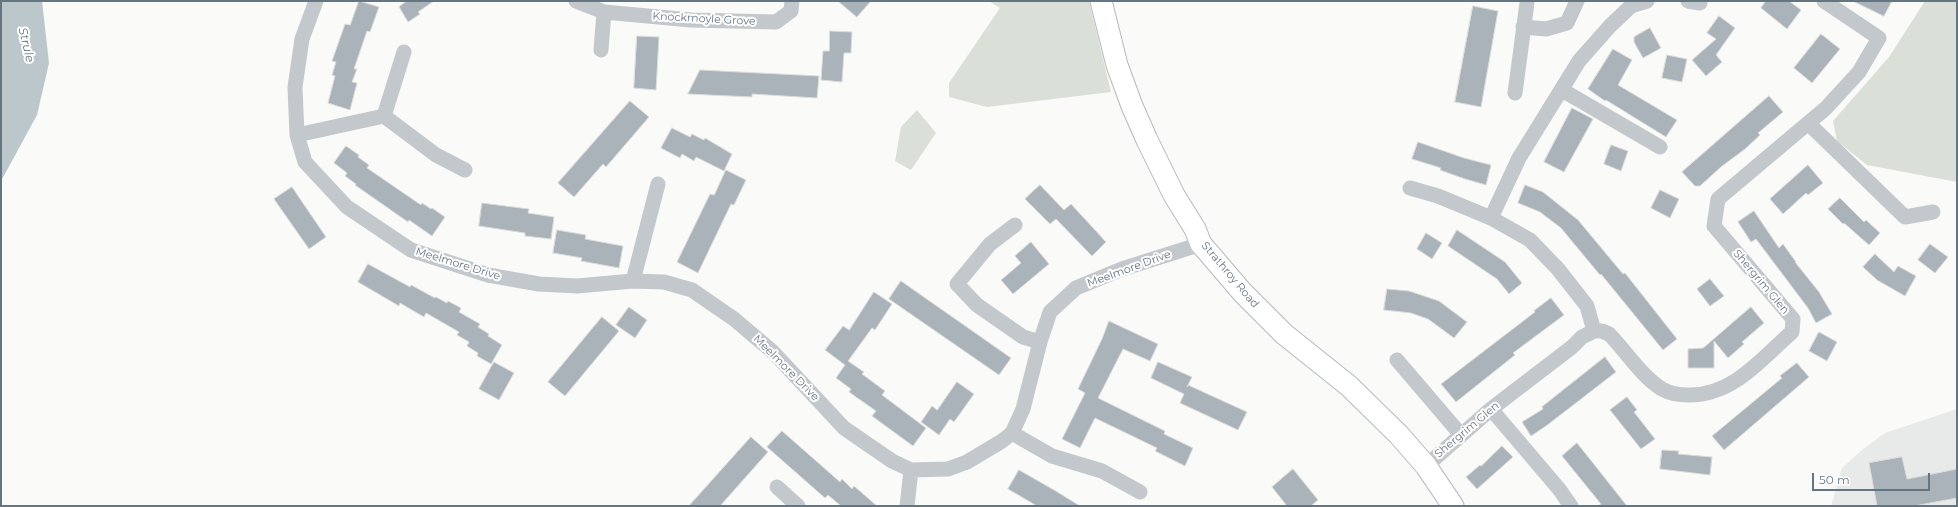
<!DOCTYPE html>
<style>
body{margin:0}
#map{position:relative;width:1958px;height:507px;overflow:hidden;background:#fafaf8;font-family:Montserrat,sans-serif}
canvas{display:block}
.frame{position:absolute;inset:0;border:2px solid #657683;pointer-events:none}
.scale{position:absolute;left:1812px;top:473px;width:118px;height:18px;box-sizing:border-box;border:2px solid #657683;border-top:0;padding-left:5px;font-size:12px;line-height:14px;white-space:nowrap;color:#657683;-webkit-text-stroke:3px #fff;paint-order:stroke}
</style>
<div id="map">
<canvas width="1958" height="507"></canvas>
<div class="frame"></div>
<div class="scale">50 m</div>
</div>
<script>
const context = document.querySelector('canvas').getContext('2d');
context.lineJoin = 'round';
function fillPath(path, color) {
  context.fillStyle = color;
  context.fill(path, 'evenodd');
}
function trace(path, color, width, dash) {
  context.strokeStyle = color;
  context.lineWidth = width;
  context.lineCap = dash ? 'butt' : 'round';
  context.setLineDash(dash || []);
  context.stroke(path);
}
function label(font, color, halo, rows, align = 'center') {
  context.font = font + ' Montserrat,sans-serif';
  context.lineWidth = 4;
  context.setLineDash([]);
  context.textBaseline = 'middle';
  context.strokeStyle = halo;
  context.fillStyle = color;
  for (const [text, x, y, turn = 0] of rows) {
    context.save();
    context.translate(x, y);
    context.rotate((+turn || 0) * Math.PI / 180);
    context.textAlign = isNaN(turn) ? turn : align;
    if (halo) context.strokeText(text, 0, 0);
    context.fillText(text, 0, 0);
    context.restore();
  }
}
fillPath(new Path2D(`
 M1957,409v97h-126l11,-38 20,-18 23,-17z`), '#e8e9e9');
fillPath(new Path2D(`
 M989,1h100l22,91 -124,15 -38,-10v-14l51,-75z
 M1925,1h32v181l-90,-17 -30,-24 -4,-20 56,-64z
 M917,110l19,23 -25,37 -16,-9 6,-34z`), '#dadfd7');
fillPath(new Path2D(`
 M1,1h41l7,62 -12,52 -36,66z`), '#bbc7cb');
const building = new Path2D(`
 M359,1l20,6 -9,25 -3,-1 -13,38h3l-5,13 5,1 -7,27 -22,-7 7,-27 -3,-1 4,-13 -4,-1 13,-37 5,1z
 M407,1h27l-16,11 2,2 -12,8 -9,-15z
 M838,1h33l-14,16z
 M1766,1h23l12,9 -14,19 -26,-21z
 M1853,1h39l-8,15z
 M1473,6l25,5 -17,96 -26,-5z
 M1719,16l16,12 -19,27 6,7 -16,14 -14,-16 24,-21 -9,-6z
 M1650,28l11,20 -18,10 -9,-16v-5z
 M830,31l22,1 -1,21h-7l-2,29 -21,-2 2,-29h6z
 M1821,34l19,15 -28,34 -18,-15z
 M637,36l22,1 -3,53 -22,-2z
 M1613,49l19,11 -14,25 59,35 -11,17 -60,-37 -1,1 -17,-12z
 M1667,55l20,4 -5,23 -20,-4z
 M700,70l119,6 -2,22 -65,-4v3l-64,-3z
 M1769,96l14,16 -25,21 2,2 -15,14 -23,17 -22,20h-5l-13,-14z
 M630,101l19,16 -43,50 -3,-3 -29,33 -16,-14z
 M1572,108l21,11 -29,53 -20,-10z
 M672,128l18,9 2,-3 12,6 1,-2 27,16 -8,17 -28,-14 -2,4 -12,-7 -2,4 -19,-10z
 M1418,142l46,16 27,7 -5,20 -21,-6 -25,-9 1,-2 -29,-9z
 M1611,145l17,6 -7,20 -17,-7z
 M346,146l13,9 -1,2 11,8 -2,3 54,37 1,-2 9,6 1,-1 13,9 -13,19 -23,-16 -1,2 -53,-37 1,-1 -11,-8 2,-3 -13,-10z
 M1808,165l15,18 -15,12 -2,-2 -23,21 -13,-15z
 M726,170l20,10 -12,25 -3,-1 -33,69 -21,-11 33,-68 4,1z
 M1040,185l24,25 7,-6 35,38 -14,14 -36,-37 -6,5 -25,-25z
 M1525,185l18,7 35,28 45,54 2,-1 52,66 -14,11 -62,-76 -1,1 -39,-47 -21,-16 -22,-9z
 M292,187l34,50 -17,12 -35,-50z
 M1660,190l19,9 -9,19 -19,-10z
 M1840,198l24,24 2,-2 14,13 -11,12 -25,-22 -1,1 -15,-15z
 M482,203l47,6 -1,4 26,4 -3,22 -26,-3v-3l-46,-7z
 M1754,211l25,37 4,-4 13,18h-1l24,30 13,22 -16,9 -8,-15 -52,-69 -5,3 -13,-20z
 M557,230l29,5 -1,4 38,7 -4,22 -38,-7 1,-3 -29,-5z
 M1457,230l48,32 17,21 -13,11 -12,-15 -49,-33z
 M1426,233l16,10 -10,16 -15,-10z
 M1031,242l18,22 -36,30 -12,-14 20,-17 -6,-7z
 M1930,244l18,13 -13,16 -17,-13z
 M1875,254l19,18 4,-6 18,10 -11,20 -28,-16 -14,-13z
 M368,264l42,23 1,-2 24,13 1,-1 11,6 1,-2 13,7 -2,4 21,12 -2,3 11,7 -1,2 14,9 -11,19 -14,-8 1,-3 -11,-7 2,-4 -12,-7 2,-3 -33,-19 -2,4 -24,-14 -1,3 -41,-24z
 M1710,279l14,17 -14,10 -13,-17z
 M901,281l110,77 -12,17 -110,-76z
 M1387,289l22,2 30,10 28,21 -13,16 -26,-19 -17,-6 -27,-3z
 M874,292l18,12 -17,26 -3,-2 -24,33 16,11 -2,2 23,17 -3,4 44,33 -13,18 -41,-30 4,-5 -27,-19 2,-3 -15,-11 9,-13 -20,-15 18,-24 6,4z
 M1551,298l13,17 -51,38 2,2 -59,47 -15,-18 94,-72 -1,-1z
 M629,307l18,13 -12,18 -19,-13z
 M1751,307l13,16 -22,19 2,2 -16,14 -14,-17v27h-26v-19l15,-1z
 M602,317l17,14 -54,65 -17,-14z
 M1109,321l49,23 -8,17 -27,-12 -25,49 67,33 -1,3 29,14 -8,18 -30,-15 2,-3 -62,-30 -15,30 -18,-9 23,-46 -7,-4 24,-50z
 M1819,332l18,10 -10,19 -18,-10z
 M1605,357l11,15 -70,54 -15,10 -9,-14 21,-13 -1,-2z
 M494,362l20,11 -15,27 -20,-11z
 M1158,362l34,15 -5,10 1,-2 59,27 -9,18 -58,-27 4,-9 -33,-16z
 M1797,363l12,14 -85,73 -12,-14 70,-58 -2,-2z
 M957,382l17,12 -20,28 -4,-3 -11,16 -18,-13 11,-16 5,4z
 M1627,397l10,13 -3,2 21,27 -14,10 -31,-39z
 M782,431l58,51 2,-3 10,10 2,-3 23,20h-36l-13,-11 -3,3 -58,-51z
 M751,437l17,15 -48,54h-31z
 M1577,443l12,15 38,48h-29l3,-2 -39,-48z
 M1502,446l11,11 -36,32 -11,-12 14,-12 1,1z
 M1662,450l17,1 -1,3 34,3 -2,18 -50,-6z
 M1902,457l5,22 50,-10v29l-43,8h-37l-8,-43z
 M1293,469l25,31 -7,6h-24l-15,-19z
 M1019,470l35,20 26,16h-43l-29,-17z`);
fillPath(building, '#aab3b9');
trace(building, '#dcdcda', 1);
const secondary = new Path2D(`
 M1101,1l16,64 15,41 15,34 27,55 21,34 6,15 42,49 41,41 65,52 50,49 27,31 27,40`);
trace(secondary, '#b3babf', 23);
trace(new Path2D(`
 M316,1l-14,38 -7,48 2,48 8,27 42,45 64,43 77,25 51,9 38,2 56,-5 31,1 28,8 42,29 39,33 71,76 48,33 19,9 37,-1 19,-7 35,-21 10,-8 11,-24 17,-67 10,-30 26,-24 46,-19 79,-25
 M576,1l28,11 87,8 85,2 15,-11 1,-10
 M1688,1l12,2
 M1523,27l23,2 21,-6 10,-22
 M601,50l3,-38
 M1562,90l98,57
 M1515,93l12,-90
 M384,116l20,-64
 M1808,123l97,94 28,-5
 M297,135l87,-19 52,39 29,15
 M1410,188l28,8 53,22 39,22 28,29 29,37 7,25
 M1491,218l28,-60 60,-97 31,-35 21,-20 16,-5
 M1015,225l-25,19 -33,40 20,21 46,32 17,5
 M633,281l25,-97
 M1397,360l64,75
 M1491,409l68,80 12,17
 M1012,433l40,23 50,15 38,21
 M1426,466l65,-57 81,-62 10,-10 12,-6h8l7,3c17,17 32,42 53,55 7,4 18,6 26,6 45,1 73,-36 104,-63l1,-13 -79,-93 4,-27 108,-91 33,-36 20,-34 -55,-37
 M777,487l21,19
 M907,506l4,-36`), '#c3c8cc', 15);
trace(secondary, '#fff', 21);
label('11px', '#657683', '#fff', [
 ["Knockmoyle Grove",704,19,3],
 ["Meelmore Drive",458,264,17],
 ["Meelmore Drive",1129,269,-20],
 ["Strathroy Road",1230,275,50],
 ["Shergrim Glen",1761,282,50],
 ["Meelmore Drive",786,368,45],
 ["Shergrim Glen",1467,430,-40]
]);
label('italic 12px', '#60757c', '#fff', [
 ["Strule",26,45,77]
]);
</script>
